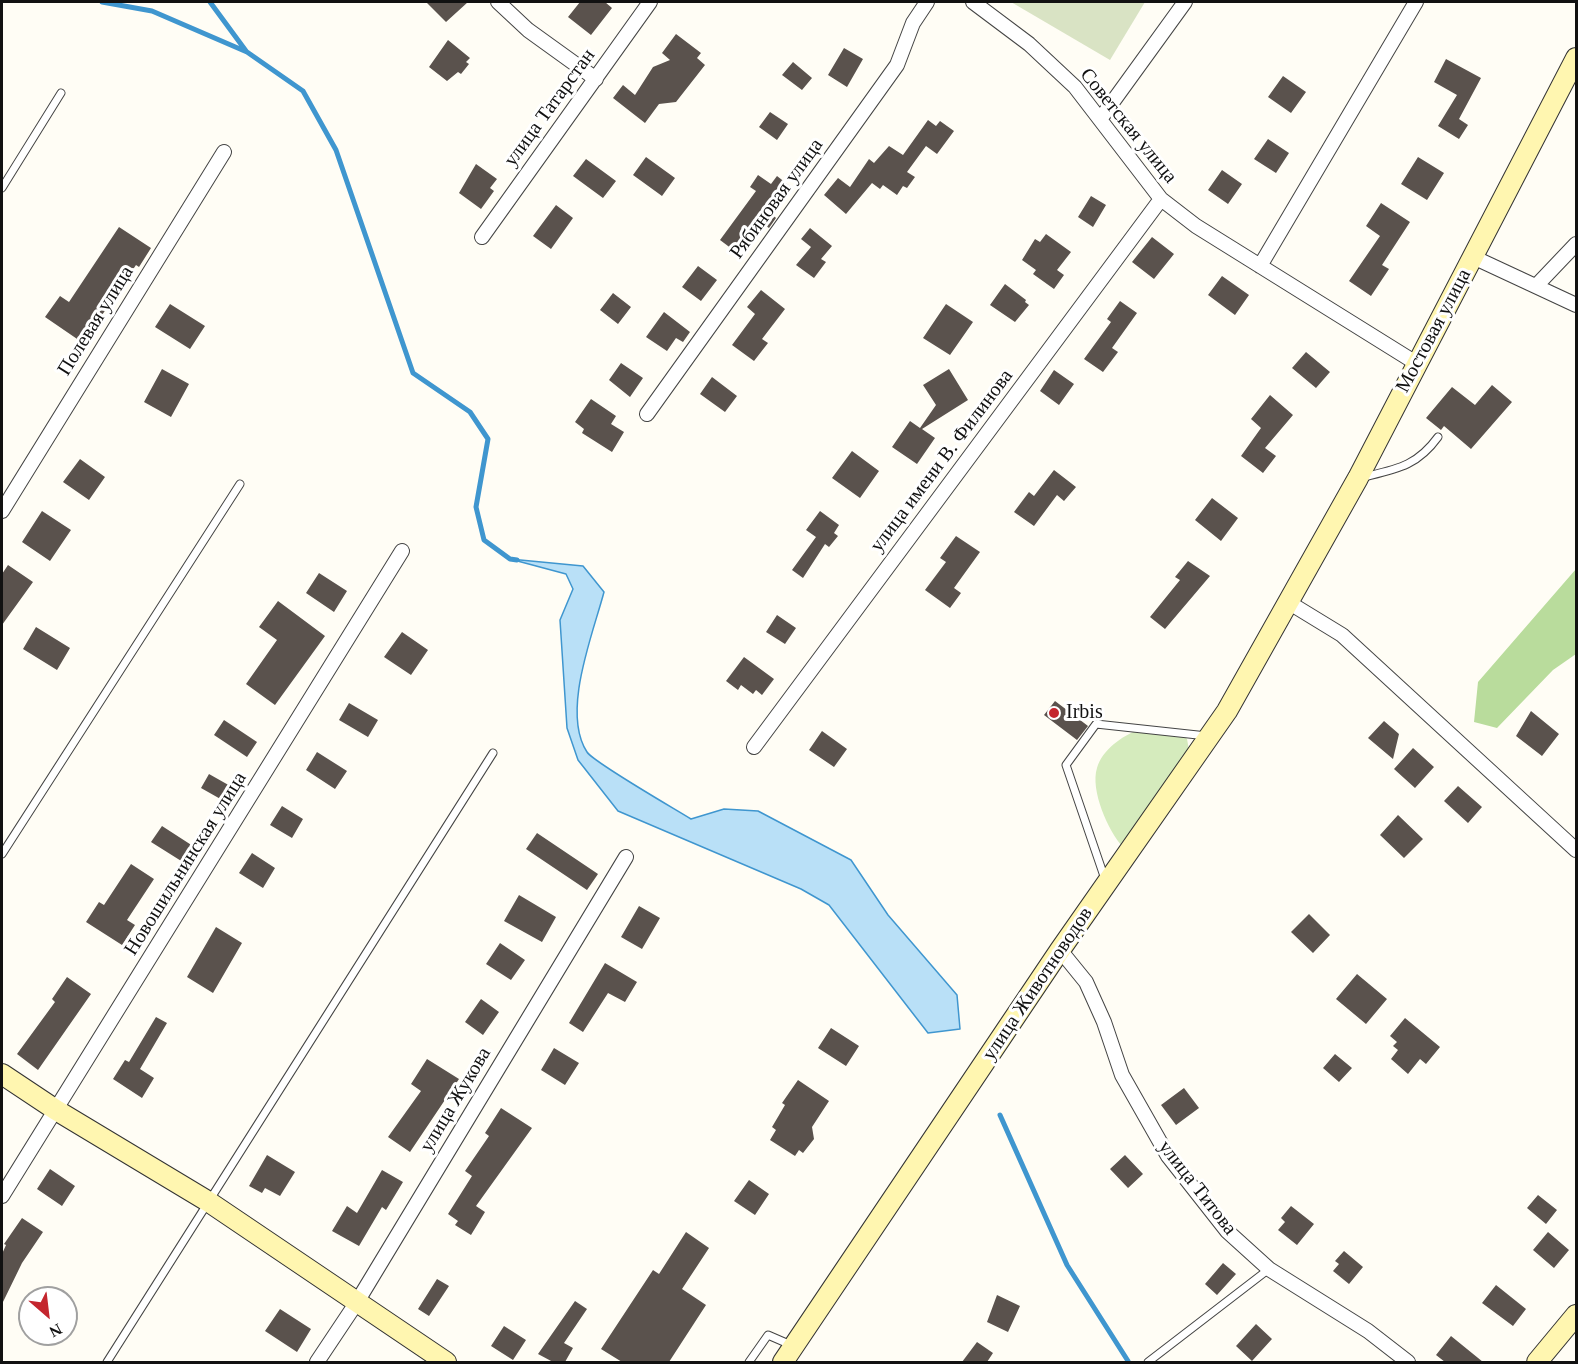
<!DOCTYPE html>
<meta charset="utf-8">
<style>
body{margin:0}
#map{position:relative;width:1578px;height:1364px;overflow:hidden;background:#fffdf5;font-family:"Times New Roman",serif}
canvas{display:block}
.frame{position:absolute;inset:0;border:3px solid #111;pointer-events:none}
.north{position:absolute;left:18px;top:1286px;width:60px;height:60px;box-sizing:border-box;background:#fff;border:2px solid #a0a0a0;border-radius:50%;rotate:152deg;font-size:16px;font-weight:700;line-height:24px;text-align:center;color:#111}
.north::after{content:'';display:block;margin:auto;width:21px;height:27px;background:#c4262e;clip-path:polygon(50% 0,100% 100%,50% 72%,0 100%)}
</style>
<div id="map">
<canvas width="1578" height="1364"></canvas>
<div class="frame"></div>
<div class="north">N</div>
</div>
<script>
const context = document.querySelector('canvas').getContext('2d');
context.lineJoin = 'round';
function fillPath(path, color) {
  context.fillStyle = color;
  context.fill(path, 'evenodd');
}
function trace(path, color, width, dash) {
  context.strokeStyle = color;
  context.lineWidth = width;
  context.lineCap = dash ? 'butt' : 'round';
  context.setLineDash(dash || []);
  context.stroke(path);
}
function label(font, color, halo, rows, align = 'center') {
  context.font = font + ' "Times New Roman",serif';
  context.lineWidth = 6;
  context.setLineDash([]);
  context.textBaseline = 'middle';
  context.strokeStyle = halo;
  context.fillStyle = color;
  for (const [text, x, y, turn = 0] of rows) {
    context.save();
    context.translate(x, y);
    context.rotate((+turn || 0) * Math.PI / 180);
    context.textAlign = isNaN(turn) ? turn : align;
    if (halo) context.strokeText(text, 0, 0);
    context.fillText(text, 0, 0);
    context.restore();
  }
}
fillPath(new Path2D(`
 M1138,730l43,3 6,6 2,11 -66,97c-15,-16 -33,-57 -26,-79 5,-18 25,-32 41,-38z`), '#d5ebbd');
fillPath(new Path2D(`
 M1576,569v85l-23,16 -56,58 -23,-6 4,-40z`), '#b9dc9c');
fillPath(new Path2D(`
 M1011,2h134l-35,58z`), '#d9e3c4');
const water = new Path2D(`
 M510,559l73,7 21,26c-11,42 -43,120 -17,160 6,10 88,57 104,67l33,-10 34,2 93,49 37,55 69,80 3,34 -32,4 -99,-128 -28,-16 -183,-78 -40,-51 -11,-32 -7,-108 13,-31 -7,-15z`);
fillPath(water, '#b9e0f7');
trace(water, '#3f96cf', 1.5);
trace(new Path2D(`
 M102,2l50,9 95,41 56,39 33,59 77,223 57,39 18,27 -12,68 8,33 26,19 7,1
 M210,2l36,49
 M1000,1115l67,150 61,96`), '#3f96cf', 5);
fillPath(new Path2D(`
 M426,2h42l-22,20z
 M580,2h25l7,6 -21,27 -23,-18z
 M676,34l25,19 -4,5 8,7 -29,37 -17,2 -14,19 -32,-25 10,-13 12,10 18,-28 17,-7 -8,-7z
 M448,40l22,18 -4,4 3,2 -8,10 -3,-2 -11,9 -18,-14z
 M844,48l19,11 -16,28 -19,-12z
 M1446,59l35,19 -22,41 9,6 -9,14 -21,-13 19,-31 -23,-13z
 M793,62l19,16 -10,12 -20,-15z
 M1283,76l23,16 -15,21 -23,-16z
 M770,112l18,12 -11,16 -18,-13z
 M928,120l8,6 4,-5 14,10 -17,23 -11,-8 -19,26 8,5 -8,11 -4,-2 -6,9 -14,-10 -3,4 -8,-6 -26,31 -22,-19 14,-17 12,9 19,-28 5,4 15,-17 14,9z
 M1268,139l21,14 -13,20 -22,-14z
 M646,157l29,21 -13,18 -29,-21z
 M1418,157l26,16 -17,27 -26,-16z
 M586,159l30,22 -13,17 -30,-22z
 M476,164l21,15 -7,9 4,3 -13,18 -22,-16z
 M1222,170l20,14 -14,20 -20,-14z
 M758,175l13,9 6,-8 14,11 -19,27 4,4 -7,10 -10,-7 -23,31 -16,-12 36,-49 -6,-4z
 M1091,196l15,9 -13,22 -15,-10z
 M1381,203l29,19 -28,43 7,4 -18,27 -22,-15 31,-45 -14,-10z
 M556,205l17,13 -22,31 -18,-13z
 M119,227l32,21 -12,19 -3,-2 -53,78 -38,-26 15,-21 9,6z
 M810,228l22,18 -11,13 5,3 -12,16 -18,-13 15,-18 -10,-8z
 M1046,234l25,18 -14,18 7,5 -10,14 -21,-15 3,-4 -14,-10 13,-21 5,3z
 M1152,237l22,17 -20,25 -22,-17z
 M698,266l19,14 -16,21 -19,-14z
 M1222,276l27,19 -14,20 -27,-20z
 M1005,284l21,16 -1,2 4,3 -14,17 -25,-17z
 M761,290l24,19 -23,30 6,4 -14,18 -22,-16 23,-31 -8,-7z
 M613,293l18,14 -13,17 -18,-14z
 M1120,301l17,12 -25,35 6,4 -15,20 -19,-13 27,-37 -4,-3z
 M170,304l35,22 -15,23 -35,-22z
 M946,304l27,18 -23,33 -27,-17z
 M664,312l26,20 -7,10 -7,-4 -9,13 -21,-14z
 M1306,352l24,20 -14,16 -24,-20z
 M621,363l22,15 -13,19 -21,-17z
 M162,369l27,15 -18,33 -27,-15z
 M949,369l19,31 -46,29 13,9 -18,26 -25,-17 18,-26 10,7 16,-23 -13,-20z
 M1054,370l20,14 -15,21 -19,-14z
 M712,377l25,19 -12,16 -25,-18z
 M1492,385l20,17 -41,47 -27,-23 -3,4 -15,-12 26,-31 23,18z
 M1270,395l23,20 -28,33 11,8 -13,17 -22,-17 20,-28 -10,-9z
 M591,399l25,17 -5,8 13,8 -12,20 -30,-19 2,-4 -9,-7z
 M852,451l27,20 -19,27 -28,-20z
 M80,459l25,18 -16,23 -26,-18z
 M1054,470l22,17 -12,14 -7,-6 -23,31 -20,-14 15,-20 5,4z
 M1212,498l26,20 -17,23 -26,-21z
 M42,511l29,19 -21,31 -28,-19z
 M820,511l19,14 -5,8 4,3 -9,11 -4,-3 -22,34 -11,-8 24,-33 -10,-7z
 M956,536l24,16 -26,36 7,5 -11,15 -25,-18 21,-28 -6,-4z
 M1188,561l22,15 -45,53 -15,-12 30,-37 -5,-3z
 M8,565l25,17 -31,43v-51z
 M319,573l28,18 -13,21 -28,-19z
 M278,601l47,35 -50,69 -29,-21 31,-44 -18,-13z
 M777,615l19,13 -11,16 -19,-12z
 M36,627l34,21 -13,22 -34,-21z
 M402,632l26,18 -17,25 -27,-18z
 M744,657l30,22 -12,16 -6,-5 -3,4 -12,-9 -3,5 -12,-9z
 M1055,701l33,25 -11,14 -33,-25z
 M349,703l29,17 -10,17 -29,-17z
 M1531,711l28,23 -17,22 -26,-20z
 M224,720l33,22 -10,15 -33,-22z
 M1384,721l15,13 -6,25 -25,-21z
 M822,731l25,18 -13,18 -25,-17z
 M1413,748l21,19 -19,21 -21,-19z
 M317,752l30,19 -12,18 -29,-19z
 M209,774l23,13 -8,14 -23,-13z
 M1458,786l24,21 -14,16 -24,-22z
 M282,806l21,13 -11,19 -22,-13z
 M1398,815l25,24 -19,19 -24,-23z
 M162,826l34,22 -10,16 -35,-22z
 M537,833l61,41 -11,16 -61,-41z
 M252,853l23,15 -12,20 -24,-15z
 M131,864l23,15 -27,41 8,5 -13,20 -36,-23 13,-20 5,3z
 M519,895l37,22 -14,25 -38,-21z
 M639,906l21,12 -18,31 -21,-12z
 M1309,914l21,21 -17,18 -22,-21z
 M216,927l26,16 -29,50 -26,-16z
 M500,943l25,17 -14,20 -25,-16z
 M605,963l32,19 -12,20 -17,-9 -25,39 -14,-9z
 M1357,974l30,25 -21,25 -30,-25z
 M67,977l24,17 -53,76 -21,-16 38,-52 -3,-3z
 M481,999l18,13 -16,23 -18,-13z
 M156,1017l11,6 -27,46 14,9 -12,20 -29,-19 12,-19 4,2z
 M1405,1018l35,29 -14,17 -6,-5 -12,15 -17,-15 7,-9 -5,-4 4,-4 -7,-6z
 M831,1028l28,18 -13,20 -28,-18z
 M554,1048l25,15 -14,22 -24,-15z
 M1335,1054l17,14 -13,14 -16,-14z
 M427,1059l32,20 -49,73 -22,-15 33,-46 -10,-7z
 M798,1080l31,21 -17,26 2,12 -11,14 -4,-3 -4,6 -25,-16 6,-10 -4,-3 13,-22 -3,-2z
 M1184,1088l15,20 -23,17 -15,-20z
 M501,1108l31,20 -56,78 9,6 -14,23 -16,-10 3,-4 -10,-7 24,-38 -7,-5 24,-35 -4,-3z
 M267,1155l28,17 -15,24 -15,-8 -3,5 -13,-7z
 M1125,1155l18,19 -15,14 -18,-19z
 M50,1169l25,17 -13,20 -25,-17z
 M382,1170l21,12 -17,28 -4,-3 -23,39 -27,-15 15,-25 10,7z
 M749,1180l20,14 -14,21 -21,-14z
 M1538,1195l19,15 -11,14 -19,-16z
 M1291,1206l23,18 -17,21 -19,-15 7,-8 -4,-4z
 M22,1218l21,14 -21,31 -20,41v-50l4,-9 -2,-1z
 M686,1232l23,16 -27,41 24,16 -37,57h-47l-21,-13 52,-79 6,4z
 M1548,1232l21,18 -15,18 -21,-18z
 M1344,1251l19,16 -14,17 -16,-13 6,-7 -4,-3z
 M1223,1263l13,11 -19,21 -12,-11z
 M437,1279l12,7 -20,30 -11,-7z
 M1496,1285l30,24 -13,17 -31,-23z
 M997,1295l23,11 -12,26 -21,-10z
 M575,1301l12,8 -23,34 9,5 -8,14h-12l-15,-8z
 M280,1309l31,20 -14,23 -32,-21z
 M1256,1324l16,15 -20,22 -16,-15z
 M504,1326l22,14 -13,20 -22,-14z
 M1451,1336l32,26h-38l-9,-7z
 M977,1342l16,11 -6,9h-25z`), '#5a524d');
const lane = new Path2D(`
 M2,188l59,-95
 M1364,477c33,-8 53,-11 74,-40
 M2,854l238,-370
 M1105,879l-39,-114 30,-41 111,12
 M107,1362l386,-609
 M749,1362l19,-27 23,10
 M1148,1362l121,-93`);
const street = new Path2D(`
 M498,2l30,28 68,49
 M973,2l56,42 46,43 86,112 35,27 220,137
 M1101,118l84,-116
 M482,237l168,-235
 M1473,257l103,48
 M1260,266l156,-264
 M1537,285l39,-41
 M647,414l250,-349 16,-42 14,-21
 M2,511l222,-359
 M1288,602l54,33 234,215
 M754,747l407,-548
 M1060,950l26,32 18,40 18,53 46,81 59,75 42,38 99,62 40,31
 M2,1196l400,-645
 M317,1362l40,-60 269,-445`);
const secondary = new Path2D(`
 M2,1074l54,36 153,92 237,160
 M783,1362l277,-412 167,-239 131,-233 218,-420
 M1537,1362l39,-47`);
trace(lane, '#444', 9);
trace(street, '#444', 16);
trace(secondary, '#333', 22);
trace(lane, '#fff', 7);
trace(street, '#fff', 14);
trace(secondary, '#fff6b0', 20);
for (const [x, y, r, color] of [
 [1054,713,6,"#c4262e"]
]) {
  const dot = new Path2D();
  dot.arc(x, y, r, 0, 2 * Math.PI);
  context.fillStyle = color;
  context.fill(dot);
  trace(dot, '#fff', 2);
}
label('20px', '#111', '#fff', [
 ["улица Татарстан",550,108,-54],
 ["Советская улица",1128,126,51],
 ["Рябиновая улица",777,199,-54],
 ["Полевая улица",96,321,-58],
 ["Мостовая улица",1434,331,-62],
 ["улица имени В. Филинова",942,461,-53],
 ["Новошильнинская улица",186,864,-58],
 ["улица Животноводов",1038,984,-56],
 ["улица Жукова",456,1100,-59],
 ["улица Титова",1197,1188,52]
]);
label('20px', '#111', '#fff', [
 ["Irbis",1066,713]
], 'left');
</script>
